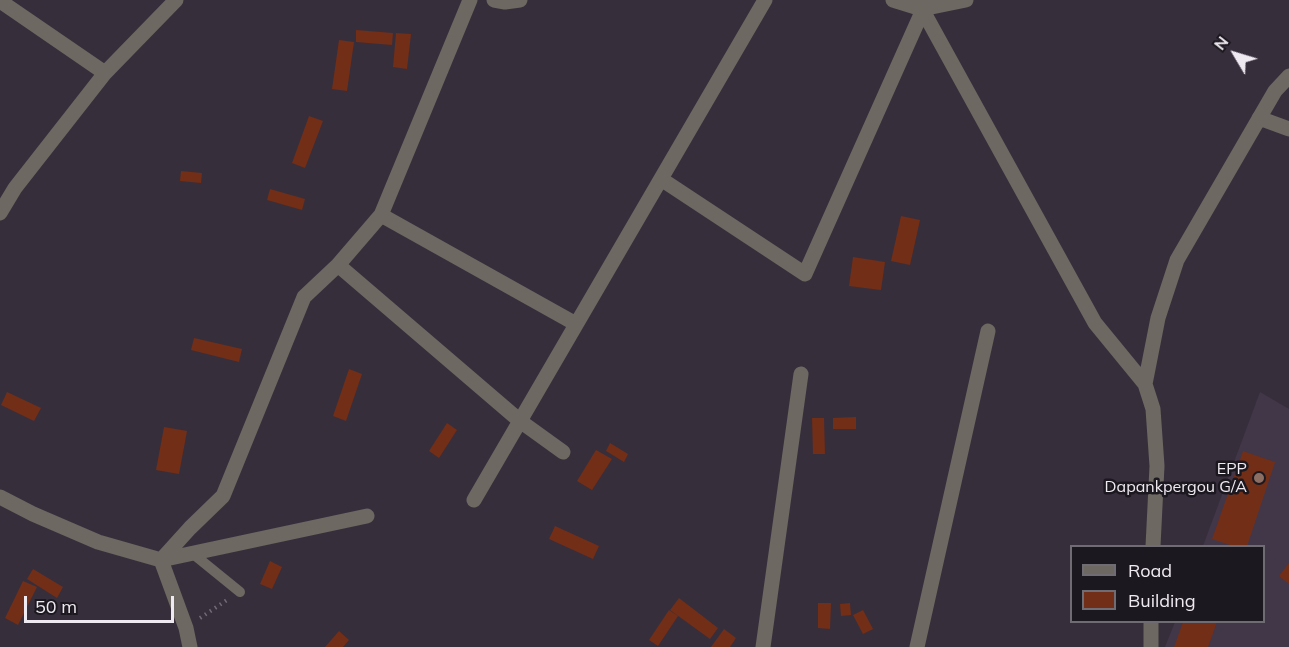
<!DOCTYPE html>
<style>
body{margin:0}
#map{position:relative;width:1289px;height:647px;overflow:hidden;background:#372e3c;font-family:Mulish,sans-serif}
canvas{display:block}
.legend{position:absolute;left:1070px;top:545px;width:195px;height:78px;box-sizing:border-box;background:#1c181f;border:2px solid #706c73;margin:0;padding:8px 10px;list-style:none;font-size:18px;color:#efe9f2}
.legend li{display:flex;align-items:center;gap:12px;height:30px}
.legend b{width:30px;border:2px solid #706c73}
.north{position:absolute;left:1205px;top:24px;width:60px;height:60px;-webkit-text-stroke:4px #1c181f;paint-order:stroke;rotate:308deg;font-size:16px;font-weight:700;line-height:24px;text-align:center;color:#efe9f2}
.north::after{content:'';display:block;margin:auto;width:21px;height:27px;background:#efe9f2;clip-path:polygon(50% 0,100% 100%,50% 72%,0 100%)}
.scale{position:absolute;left:24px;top:596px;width:150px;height:27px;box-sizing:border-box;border:3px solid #efe9f2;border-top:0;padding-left:8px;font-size:18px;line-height:21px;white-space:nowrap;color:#efe9f2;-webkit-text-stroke:4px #1c181f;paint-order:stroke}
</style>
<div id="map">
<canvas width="1289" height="647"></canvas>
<ul class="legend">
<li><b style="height:8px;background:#6d6861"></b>Road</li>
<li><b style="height:16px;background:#722e16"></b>Building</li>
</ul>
<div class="north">N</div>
<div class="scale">50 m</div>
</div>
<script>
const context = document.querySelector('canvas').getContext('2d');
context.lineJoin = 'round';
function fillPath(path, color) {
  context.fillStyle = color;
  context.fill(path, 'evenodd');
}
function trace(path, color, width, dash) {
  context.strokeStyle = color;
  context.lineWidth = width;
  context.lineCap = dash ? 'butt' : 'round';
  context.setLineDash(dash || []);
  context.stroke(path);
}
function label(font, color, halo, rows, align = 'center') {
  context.font = font + ' Mulish,sans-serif';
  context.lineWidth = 5;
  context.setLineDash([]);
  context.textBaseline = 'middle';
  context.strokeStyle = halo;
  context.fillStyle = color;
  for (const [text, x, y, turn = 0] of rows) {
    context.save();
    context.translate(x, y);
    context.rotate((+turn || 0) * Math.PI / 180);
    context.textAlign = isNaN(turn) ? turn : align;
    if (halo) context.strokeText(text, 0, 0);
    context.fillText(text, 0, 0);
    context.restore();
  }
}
fillPath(new Path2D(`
 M1260,392l29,17v238h-124l10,-25h89v-76h-61z`), '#423649');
fillPath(new Path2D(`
 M356,30l37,3 -1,12 -36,-3z
 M396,33l15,1 -4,35 -14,-2z
 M339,40l15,2 -7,49 -15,-2z
 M309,116l14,5 -18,47 -13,-5z
 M181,171l21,2 -1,10 -21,-2z
 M270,189l35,10 -3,11 -35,-10z
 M901,216l19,4 -10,45 -19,-4z
 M853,257l32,5 -4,28 -32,-4z
 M194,338l48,11 -3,13 -48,-12z
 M349,369l13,5 -16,47 -13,-5z
 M7,392l34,16 -7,13 -33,-16z
 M856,417v12h-23v-11z
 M812,418h12l1,36h-12z
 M447,423l10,7 -18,28 -10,-7z
 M164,427l23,4 -8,43 -23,-4z
 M610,443l18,11 -4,8 -18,-11z
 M596,450l16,9 -20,31 -15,-9z
 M1243,451l32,11 -28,84h-14l-21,-7z
 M555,526l44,20 -6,13 -44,-20z
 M270,561l12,6 -10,22 -12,-5z
 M1289,563v21l-10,-8z
 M33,569l30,18 -6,11 -30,-19z
 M23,581l14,6 -19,38 -13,-7z
 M679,598l39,30 -8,11 -40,-29z
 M818,603h13l-1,26 -12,-1z
 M850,603l1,12 -10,1 -1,-12z
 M669,610l9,6 -20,30 -9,-6z
 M863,610l10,19 -10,5 -10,-19z
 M1183,622h34l-9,25h-34z
 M724,629l12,9 -6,9h-19z
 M339,631l10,9 -6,7h-18z`), '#722e16');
trace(new Path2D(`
 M200,618l27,-18`), '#726a76', 4, [1.5, 4.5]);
trace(new Path2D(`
 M192,553l48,39`), '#6d6861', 10);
trace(new Path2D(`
 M494,0l11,2 15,-2
 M893,0l29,9 44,-9
 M917,0l178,323 50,61 8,25 4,57 -4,80
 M0,1l105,72
 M1259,118l30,11
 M661,179l144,95 121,-271
 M0,213l15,-25 90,-115 71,-73
 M381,215l195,109
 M338,265l43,-50 89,-215
 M1145,384l13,-66 19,-58 98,-169 14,-15
 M0,497l33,17 65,28 63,18 25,68 4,19
 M474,500l291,-500
 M161,560l29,-32 33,-32 81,-199 34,-32 182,156 43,31
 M161,560l206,-44
 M763,647l38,-273
 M917,647l71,-316
 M1151,647v-25`), '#6d6861', 15);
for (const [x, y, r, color] of [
 [1259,478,6,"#8d6e63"]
]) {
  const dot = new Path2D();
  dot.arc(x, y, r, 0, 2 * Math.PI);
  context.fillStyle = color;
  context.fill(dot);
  trace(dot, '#1c181f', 2);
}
label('16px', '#efe9f2', '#1c181f', [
 ["EPP",1247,469],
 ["Dapankpergou G/A",1247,487]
], 'right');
</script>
